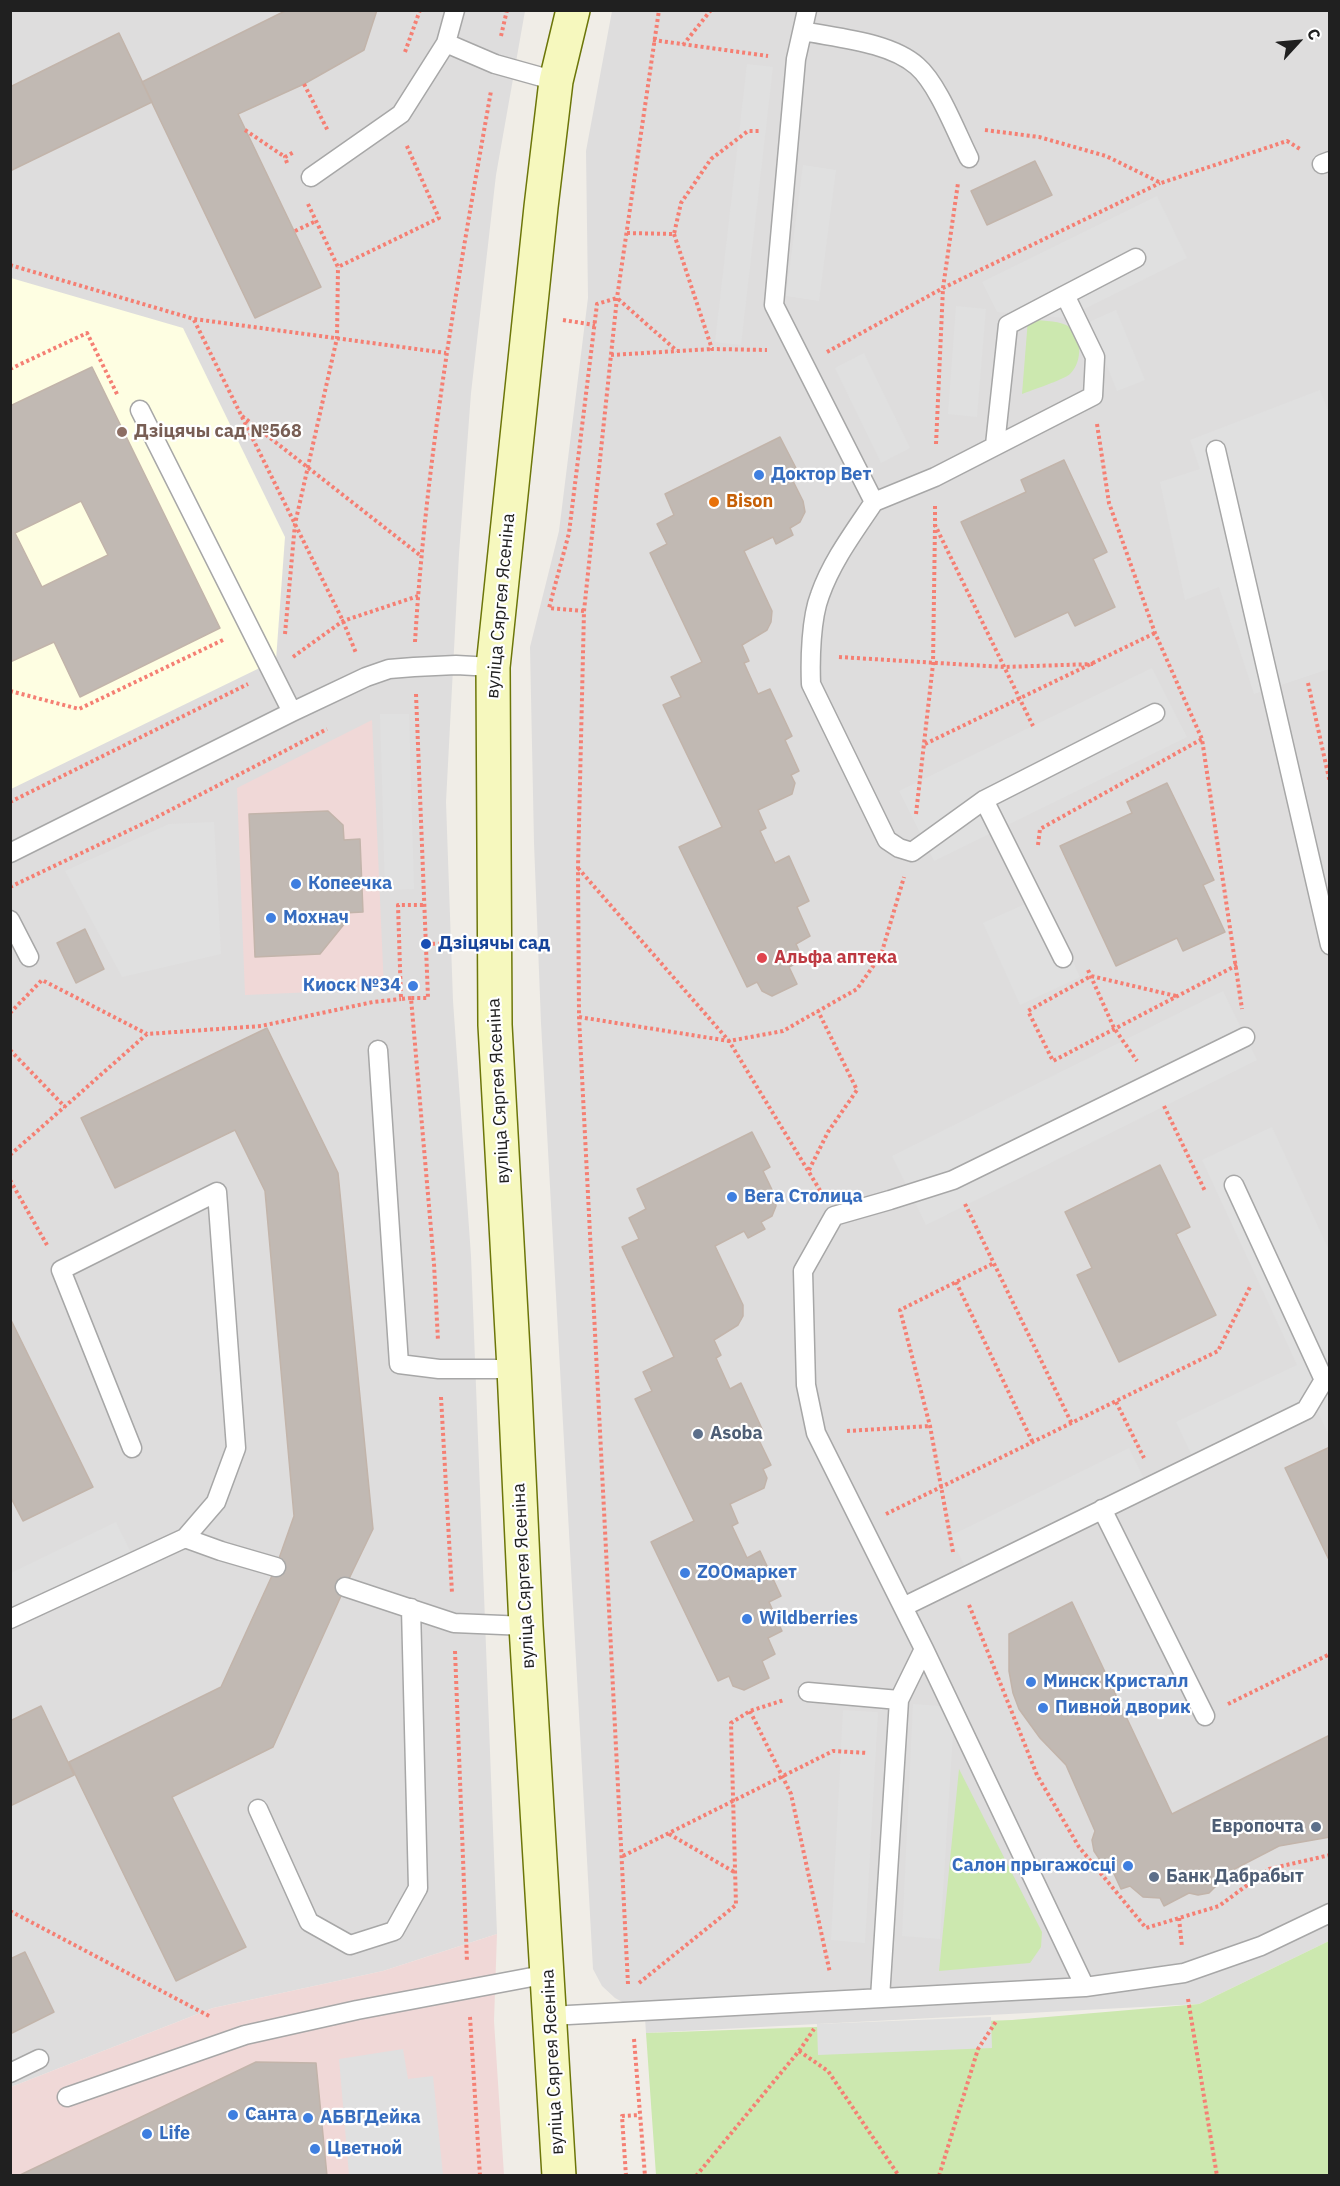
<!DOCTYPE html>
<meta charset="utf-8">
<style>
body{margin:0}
#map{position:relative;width:1340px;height:2186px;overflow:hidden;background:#f0ede7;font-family:"IBM Plex Sans",sans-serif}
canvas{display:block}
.frame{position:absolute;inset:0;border:12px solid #202020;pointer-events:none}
.north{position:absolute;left:1268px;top:12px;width:60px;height:60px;-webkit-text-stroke:4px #fff;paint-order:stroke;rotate:64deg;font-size:16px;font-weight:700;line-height:24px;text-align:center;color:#202020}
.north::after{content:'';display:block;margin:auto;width:21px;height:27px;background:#202020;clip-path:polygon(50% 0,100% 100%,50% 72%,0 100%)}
</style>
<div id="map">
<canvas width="1340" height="2186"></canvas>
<div class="frame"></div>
<div class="north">С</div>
</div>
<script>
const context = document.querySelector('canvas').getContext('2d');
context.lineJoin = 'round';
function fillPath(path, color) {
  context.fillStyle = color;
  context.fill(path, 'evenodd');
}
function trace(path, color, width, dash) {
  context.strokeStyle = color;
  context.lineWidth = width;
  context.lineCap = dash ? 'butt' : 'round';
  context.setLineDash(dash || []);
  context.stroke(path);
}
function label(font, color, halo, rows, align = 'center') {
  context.font = font + ' "IBM Plex Sans",sans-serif';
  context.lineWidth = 4.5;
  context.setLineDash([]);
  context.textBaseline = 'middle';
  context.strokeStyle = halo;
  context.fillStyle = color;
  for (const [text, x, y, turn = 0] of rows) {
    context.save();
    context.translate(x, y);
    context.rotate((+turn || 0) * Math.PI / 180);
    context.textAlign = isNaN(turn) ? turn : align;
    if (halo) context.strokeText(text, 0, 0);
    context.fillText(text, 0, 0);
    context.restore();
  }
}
fillPath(new Path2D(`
 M11,11h514l-29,164 -25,218 -12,161 -13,248 7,199 18,255 26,678 -114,37 -170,37 -202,79z
 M612,11h717v1930l-130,63 -553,29 -2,-30 -18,1 -11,-6 -13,-12 -9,-17 -52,-946 -7,-180 -4,-196 29,-116 29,-233 -2,-147z`), '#dedddd');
fillPath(new Path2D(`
 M372,720l12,269 -139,6 -8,-207z
 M497,1934l-3,87 10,154 -493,1v-89l202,-79 170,-37z`), '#f0d8d7');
fillPath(new Path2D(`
 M11,278l172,50 102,209 -9,123 -265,129z`), '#fefee2');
fillPath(new Path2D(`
 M1028,319c11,2 28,1 38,6 17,8 17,37 4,49 -7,6 -38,16 -48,20z
 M959,1769l83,163 -1,15 -11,16 -91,8z
 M1329,1941v234h-673l-10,-142 366,-13 187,-16z`), '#cce8af');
fillPath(new Path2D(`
 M747,64l26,3 -32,278 -26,-3z
 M803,165l33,5 -17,131 -33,-5z
 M1157,196l30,62 -121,60 -69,-6 -15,-30z
 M956,306l30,3 -9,108 -29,-3z
 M1116,310l29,70 -28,11 -28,-69z
 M864,353l46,95 -29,15 -46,-95z
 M1320,390l10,26 -1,253 -75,25 -35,-107 -34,13 -25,-118 40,-13 -10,-29z
 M1152,668l35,69 -253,124 -35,-70z
 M380,714h29l5,175 -29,1z
 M214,822l7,132 -99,23 -57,-106 104,-47z
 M1043,896l37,81 -60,28 -37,-82z
 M1223,991l34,69 -331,165 -34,-69z
 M1272,1127l57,123v186l-17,-37 -120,57 -16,-34 121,-57 -95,-205z
 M1129,1448l15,31 -179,88 -15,-31z
 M116,1522l15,31 -120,59v-39z
 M913,1704l28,2 12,26 -13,207 -38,-3z
 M843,1710l35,2 -13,231 -34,-3z
 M991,2017l1,31 -174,7 -1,-31z
 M403,2049l5,30 25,-3 10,99h-94l-10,-116z`), '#e0e0e0');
const building = new Path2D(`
 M287,10h90l-13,40 -60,34 -66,30 83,173 -66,31 -113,-236z
 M119,33l33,69 -142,69v-84z
 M1035,161l17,34 -65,30 -16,-34z
 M92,367l128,261 -140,69 -26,-55 -44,20v-256zM81,501l27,54 -66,32 -27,-54z
 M780,437l18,35 -7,5 12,24 2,11 -5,10 -10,6 3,7 -17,9 -3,-7 -29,14 28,60 -1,11 -4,8 -25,15 7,16 -5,2 14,31 12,-5 22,47 -7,4 14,31 -8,4 4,8 -3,11 -34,16 8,18 -6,3 15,32 14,-7 20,45 -12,6 13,29 -14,8 7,16 -14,7 8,17 -25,12 -10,-5 -5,-9 -10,5 -68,-140 43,-20 -59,-122 18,-8 -10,-20 31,-15 -52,-109 17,-9 -10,-20 17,-9 -9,-21z
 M1064,460l43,92 -14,7 22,48 -40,19 -7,-14 -53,25 -54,-115 65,-30 -5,-12z
 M1167,783l47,97 -11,5 22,47 -42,19 -6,-13 -61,28 -56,-120 72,-33 -5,-11z
 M328,811l15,14 1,15 16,-1 3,73 -19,1 1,10 -25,31 -65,3 -6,-143z
 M85,929l19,40 -28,14 -19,-40z
 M267,1028l71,145 35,356 -28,58 -72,160 -101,50 74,150 -70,34 -107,-219 152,-75 55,-120 18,-51 -29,-325 -30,-61 -120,58 -34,-70z
 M752,1132l18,35 -7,4 12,25 1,10 -4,10 -11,6 4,7 -17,9 -4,-7 -29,15 28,59v11l-5,9 -24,15 7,15 -5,3 14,31 11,-6 22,48 -7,3 15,31 -8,4 4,9 -3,10 -34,16 8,19 -6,3 15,32 13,-7 21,45 -12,6 13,29 -14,7 7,16 -13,7 7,17 -25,12 -11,-4 -4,-10 -11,5 -67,-139 43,-21 -59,-122 17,-8 -9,-19 31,-15 -52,-110 17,-8 -10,-21 17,-9 -9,-20z
 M1160,1165l30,62 -14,7 40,81 -97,47 -42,-87 15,-7 -27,-56z
 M10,1318l83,169 -70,34 -13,-25z
 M1330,1447v115l-45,-94z
 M1072,1602l100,212 158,-79v102l-51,9 -58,30 -4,9 -8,8 -11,2 -9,-2 -25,13 -4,-8 -17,-1 -13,-11 -9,3 -12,-26 -9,-3 -6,-9 -2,-11 3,-9 -29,-66 -26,-27 -21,-29 -6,-16 -4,-22v-37z
 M41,1706l33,69 -64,31v-85z
 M25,1952l29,60 -44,22v-75z
 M256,2062l60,1 11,113h-309z`);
fillPath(building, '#c1b9b3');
trace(building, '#c2b4aa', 1.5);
const lane = new Path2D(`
 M807,10l-11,49 -22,246 100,197c-20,30 -42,59 -54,93 -9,23 -10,64 -9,89l76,156 12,8 13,4 72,-52 171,-87
 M803,31c34,7 87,11 114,35 21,18 39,66 52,92
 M446,43l49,21 61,17
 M1322,164l8,-3
 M311,177l90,-63 45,-71 9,-33
 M140,410l152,302
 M995,445l13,-120 57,-30
 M1216,450l114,495
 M874,502l61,-25 158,-81 2,-39 -30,-62 71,-37
 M984,800l79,158
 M10,853l282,-141 74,-35 23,-8 25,-2 42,-2 37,2
 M10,920l19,37
 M378,1050l21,314 40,5h75
 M132,1448l-71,-178 156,-78 19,256 -20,54 -31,36
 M1102,1509l103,207
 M345,1587l109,36 72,3
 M903,1607l403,-197 18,-30 -90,-195
 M10,1619l175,-81 36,13 55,16
 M808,1692l91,8 25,-51
 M258,1809l51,113 41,23 44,-14 24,-43 -7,-280
 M1085,1987l-161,-338 -108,-216 -10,-48 -3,-114 31,-55 56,-16 63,-20 292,-143
 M880,1998l19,-298
 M550,2016l535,-29 99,-14 77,-27 69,-33
 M10,2073l29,-14
 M67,2097l178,-62 112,-25 191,-36`);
const secondary = new Path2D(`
 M559,2176l-33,-550 -12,-257 -19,-344 -2,-358 48,-460 15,-126 17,-71`);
trace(lane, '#a7a7a7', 21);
trace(secondary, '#6c7609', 36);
trace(new Path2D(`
 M501,36l6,-26
 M653,40l115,16
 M683,45l28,-35
 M405,52l15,-42
 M304,84l24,47
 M245,130l40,27
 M985,130l54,7 67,19 55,27 126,-42 13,8
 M287,163l-2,-6 9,-5
 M308,204l30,63 101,-49 -33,-74
 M295,231l21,-10
 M627,233l47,1 7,-31 30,-44 37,-28h13
 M674,234l38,115 55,1
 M10,265l184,54 252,34
 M194,320l149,301 13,32
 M563,320l32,5
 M827,352l116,-64 217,-105
 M611,355l101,-6
 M10,369l77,-36 31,63
 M242,416l179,140
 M1097,424l12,79 46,130 47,106 40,270
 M936,444l7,-156 15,-105
 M935,506v19l98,201
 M584,611l-35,-3 20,-75 28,-229 20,-6 60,53
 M285,634l10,-110 42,-186 1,-71
 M415,642c11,-186 44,-369 76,-551
 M293,657l50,-36 75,-25
 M839,657l165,10 89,-3
 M1308,683l22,100
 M10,691l69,18 146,-70
 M416,694l12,304h-17l23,266 4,77
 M925,744l230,-111
 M10,802l238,-118
 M916,814l17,-150 2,-139
 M1038,845l2,-16 162,-90
 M578,868l151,173 92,151
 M10,887l143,-68 174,-90
 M426,944l35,-1
 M1088,970l26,58 23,33
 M1176,996l-85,-20 -63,35 25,50 184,-96
 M411,998l-10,1 -3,-94h26
 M10,1013l32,-33 105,54
 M579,1017l150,24 54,-10 74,-42 24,-34 23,-78
 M10,1050l55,57
 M1164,1106l41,85
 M10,1155l137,-121 114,-8 112,-24 28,-3
 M809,1170l19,-38 29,-42 -39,-79
 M10,1180l37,65
 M965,1204l107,220
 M956,1282l77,161
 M441,1397l11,196
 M1116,1402l28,56
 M847,1431l83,-5
 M886,1514l332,-163 32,-64
 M953,1552l-23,-126 -30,-116 94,-47
 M969,1605l68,170 42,72 67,81 73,-22 50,-37 61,-14
 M455,1651l12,311
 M1228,1704l102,-50
 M750,1711l41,83 39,179
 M669,1834l67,39
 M623,1856l210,-105 35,2
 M10,1911l201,106
 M1179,1918l3,29
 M639,1983l97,-78 -5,-182 19,-12 34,-11
 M628,1984l-49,-967 -1,-149 6,-257 33,-313 42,-288
 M1188,1999l29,177
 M470,2017l10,159
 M634,2039l11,137
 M799,2051l29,20 71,105
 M626,2176l-4,-60 18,-1
 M696,2176l103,-125 15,-22
 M939,2176l39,-127 19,-29`), '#f57f73', 4, [3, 3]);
trace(lane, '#fff', 18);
trace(secondary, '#f6f8be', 33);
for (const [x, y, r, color] of [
 [122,432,6,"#8d6e63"],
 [759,475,6,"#3f7fe0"],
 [714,502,6,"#e8710a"],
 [296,884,6,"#3f7fe0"],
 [271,918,6,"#3f7fe0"],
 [426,944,6,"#1a4fb4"],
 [762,958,6,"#e0444e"],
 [413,986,6,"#3f7fe0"],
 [732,1197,6,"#3f7fe0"],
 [698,1434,6,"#5c6f8a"],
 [685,1573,6,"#3f7fe0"],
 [747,1619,6,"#3f7fe0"],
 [1031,1682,6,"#3f7fe0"],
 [1043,1708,6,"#3f7fe0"],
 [1316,1827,6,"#5c6f8a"],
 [1128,1866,6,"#3f7fe0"],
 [1154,1877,6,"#5c6f8a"],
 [233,2115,6,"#3f7fe0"],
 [308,2118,6,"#3f7fe0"],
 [147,2134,6,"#3f7fe0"],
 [315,2149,6,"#3f7fe0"]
]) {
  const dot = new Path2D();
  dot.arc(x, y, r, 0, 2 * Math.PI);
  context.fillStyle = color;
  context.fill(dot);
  trace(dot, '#fff', 2);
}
label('bold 18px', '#785e54', '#fff', [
 ["Дзіцячы сад №568",134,432]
], 'left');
label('bold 18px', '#366cbe', '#fff', [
 ["Доктор Вет",771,475],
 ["Копеечка",308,884],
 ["Мохнач",283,918],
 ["Киоск №34",401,986,"right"],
 ["Вега Столица",744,1197],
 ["ZOOмаркет",697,1573],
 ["Wildberries",759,1619],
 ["Минск Кристалл",1043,1682],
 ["Пивной дворик",1055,1708],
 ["Салон прыгажосці",1116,1866,"right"],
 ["Санта",245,2115],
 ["АБВГДейка",320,2118],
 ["Life",159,2134],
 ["Цветной",327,2149]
], 'left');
label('bold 18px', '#c56008', '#fff', [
 ["Bison",726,502]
], 'left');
label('18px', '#202020', '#fff', [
 ["вуліца Сяргея Ясеніна",501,606,-85],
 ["вуліца Сяргея Ясеніна",499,1091,-93],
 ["вуліца Сяргея Ясеніна",524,1576,-93],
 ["вуліца Сяргея Ясеніна",553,2062,-93]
]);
label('bold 18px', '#164399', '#fff', [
 ["Дзіцячы сад",438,944]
], 'left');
label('bold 18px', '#be3a42', '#fff', [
 ["Альфа аптека",774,958]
], 'left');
label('bold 18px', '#4e5e75', '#fff', [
 ["Asoba",710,1434],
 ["Европочта",1304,1827,"right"],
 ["Банк Дабрабыт",1166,1877]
], 'left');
</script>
